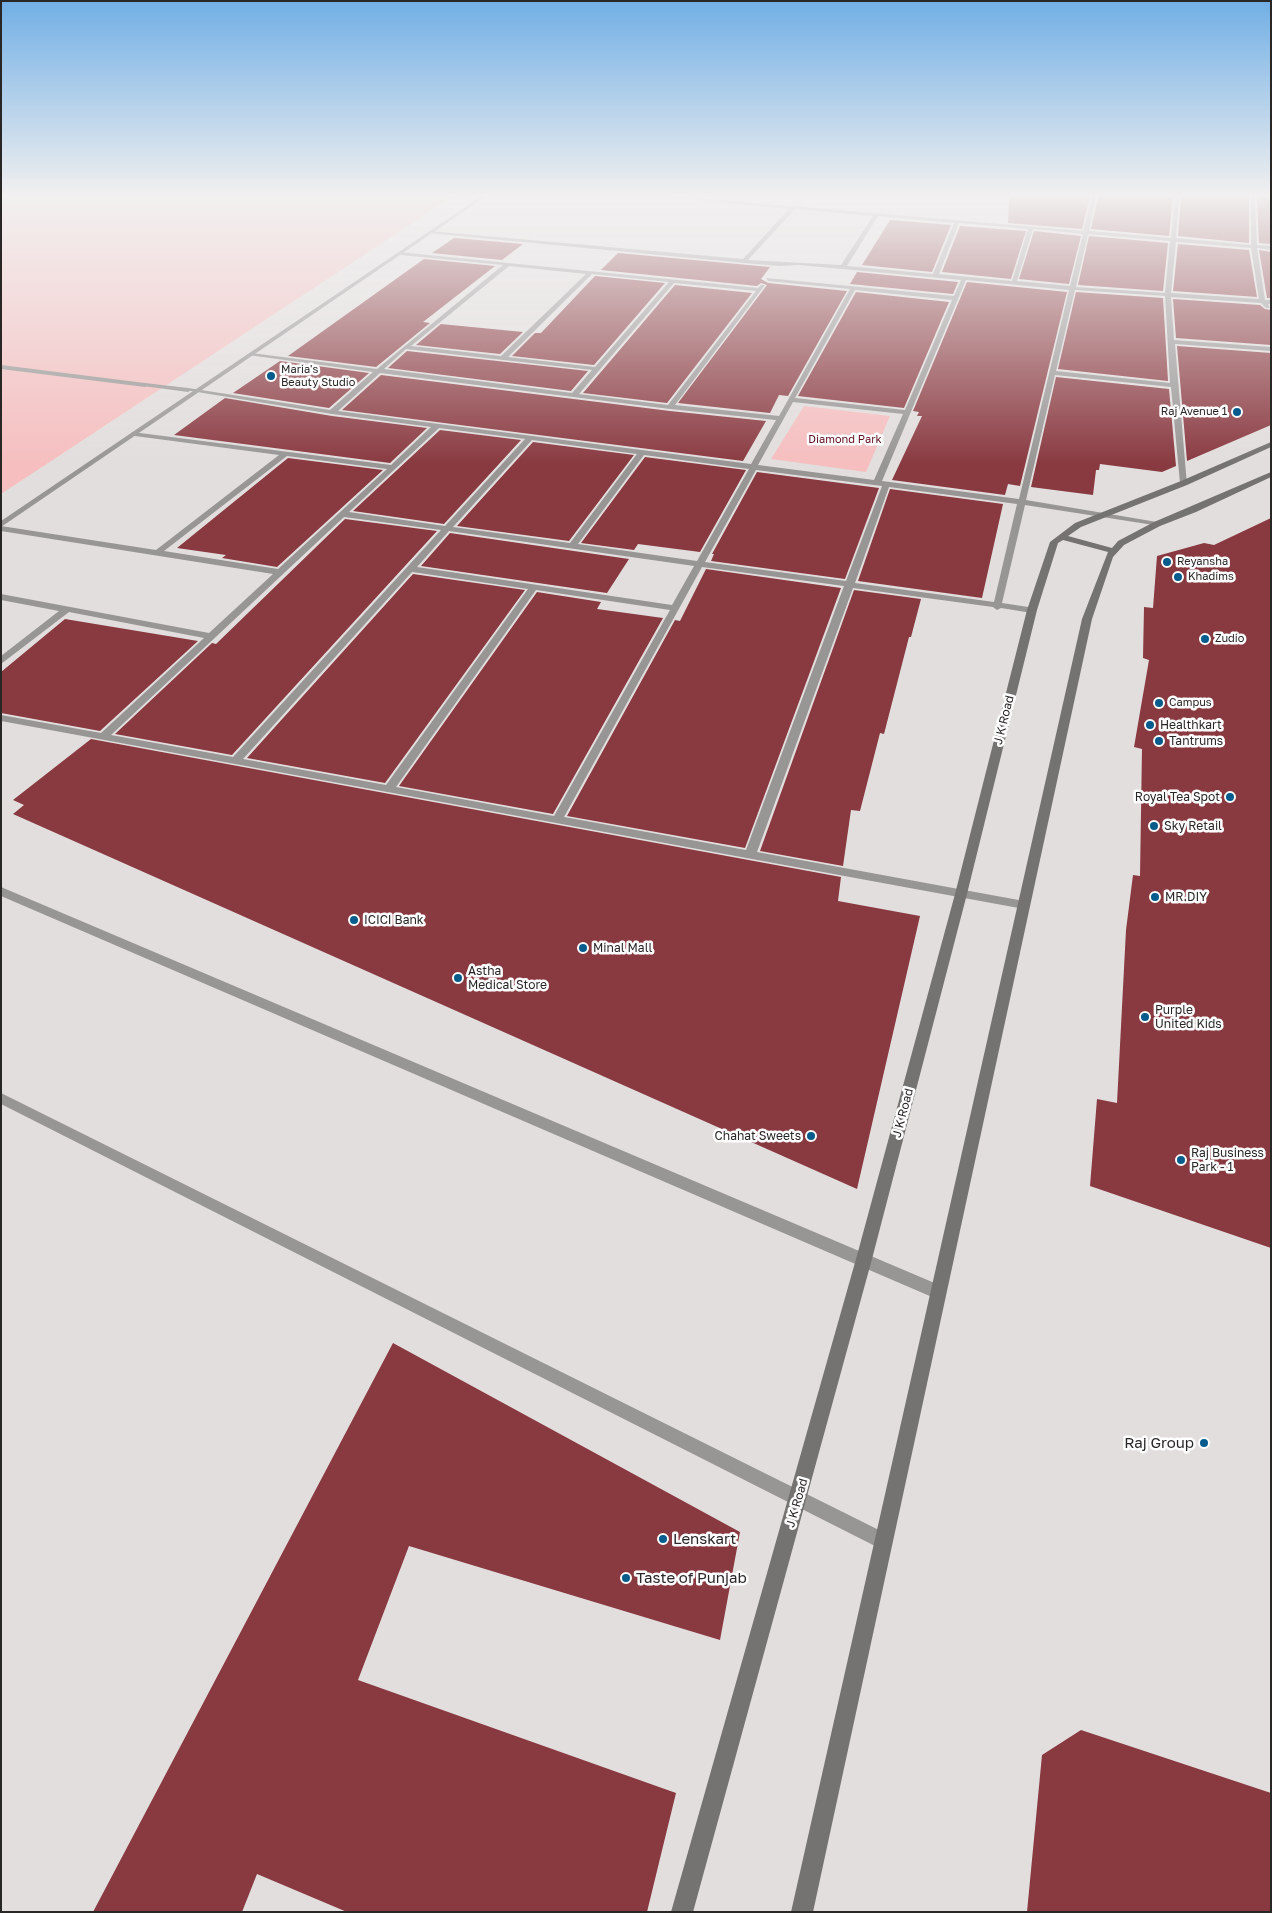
<!DOCTYPE html>
<style>
body{margin:0}
#map{position:relative;width:1272px;height:1913px;overflow:hidden;background:#e3dede;font-family:"Golos Text",sans-serif}
canvas{display:block}
.frame{position:absolute;inset:0;border:2px solid #292626;pointer-events:none}
</style>
<div id="map">
<canvas width="1272" height="1913"></canvas>
<div class="frame"></div>
</div>
<script>
const context = document.querySelector('canvas').getContext('2d');
context.lineJoin = 'round';
function fillPath(path, color) {
  context.fillStyle = color;
  context.fill(path, 'evenodd');
}
function trace(path, color, width, dash) {
  context.strokeStyle = color;
  context.lineWidth = width;
  context.lineCap = dash ? 'butt' : 'round';
  context.setLineDash(dash || []);
  context.stroke(path);
}
function label(font, color, halo, rows, align = 'center') {
  context.font = font + ' "Golos Text",sans-serif';
  context.lineWidth = 5;
  context.setLineDash([]);
  context.textBaseline = 'middle';
  context.strokeStyle = halo;
  context.fillStyle = color;
  for (const [text, x, y, turn = 0] of rows) {
    context.save();
    context.translate(x, y);
    context.rotate((+turn || 0) * Math.PI / 180);
    context.textAlign = isNaN(turn) ? turn : align;
    if (halo) context.strokeText(text, 0, 0);
    context.fillText(text, 0, 0);
    context.restore();
  }
}
fillPath(new Path2D(`
 M1,197h451l-451,297z
 M804,406l86,10 -24,56 -95,-13z`), '#f6bebf');
fillPath(new Path2D(`
 M1009,197h81l-8,32 -74,-6z
 M1098,197h75l-4,39 -78,-7z
 M1181,197h68v46l-71,-7z
 M1257,197h14v47l-12,-1z
 M890,220l61,5 -19,47 -70,-7z
 M960,226l66,5 -15,48 -69,-7z
 M1034,231l47,5 -12,48 -50,-5z
 M1089,236l79,7 -5,48 -85,-6z
 M454,238l24,2 45,4 -21,16 -70,-7z
 M1178,244l71,6 8,47 -84,-6z
 M1259,250l12,2v46h-4z
 M618,253l152,14 -9,12 7,4 79,8 -59,105 -9,-1 -9,18 -92,-10 89,-118 -6,-2 -4,3 -156,-16z
 M424,259l71,7 -72,56 7,1 -54,44 -88,-11z
 M857,272l101,10 -5,12 -103,-10z
 M595,276l70,7 -71,82 -82,-9 23,-23h6z
 M967,282l100,10 -47,194 -12,-2 -3,11 -113,-15 30,-64h-5l2,-4 -6,-1z
 M675,285l77,8 -85,110 -84,-10z
 M856,292l93,10 -45,106 -106,-12z
 M1076,292l87,6 5,83 -110,-12z
 M1173,299l87,6 5,4 6,1v35l-95,-7z
 M441,324l82,8 -23,22 -84,-9z
 M1177,346l94,7v72l-84,36z
 M407,351l181,20 -17,20 -183,-23z
 M280,361l89,12 -40,35 -96,-15z
 M381,375l289,36 96,10 -23,40 -401,-51z
 M1056,377l113,12 7,77 -14,6 -62,-8 -1,6h-3l-3,25 -62,-8z
 M225,398l107,18 95,12 -37,35 -216,-28z
 M440,430l81,10 -77,84 -91,-13z
 M533,442l101,13 -65,86 -112,-15z
 M645,457l101,13 -46,82 -62,-8 -4,6 -53,-7z
 M288,458l95,12 -106,97 -55,-9 4,-3 -49,-7z
 M757,472l122,16 -34,91 -134,-18 3,-7h-2z
 M890,489l113,15 -21,94 -124,-17z
 M1271,518v730l-181,-62 7,-87 20,4 9,-173 7,-55 7,1 2,-127 -8,-2 15,-87 -6,-2 1,-51 9,1 4,-52 47,-13 10,2z
 M345,519l92,12 -205,224 -117,-21 97,-91 4,1z
 M450,533l179,26 -22,34 -186,-27z
 M706,569l135,19 -96,260 -178,-32 108,-196 5,1z
 M413,574l112,16 -140,193 -138,-25z
 M854,590l67,9 -10,38h-2l-25,97 -4,-1 -20,78 -9,-1 -8,56 -83,-15z
 M537,592l64,10 -4,7 66,9 -110,196 -154,-28z
 M65,619l133,22 -98,90 -99,-18v-41z
 M91,739l750,138 -3,24 82,15 -63,273 -844,-375 11,-9 -11,-5z
 M393,1343l347,189 -20,108 -311,-94 -51,134 318,113 -29,119h-300l-90,-38 -15,38h-149z
 M1081,1730l190,63v119h-244l15,-157z`), '#893940');
fillPath(new Path2D(`
 M145,383l43,5 3,2 -3,2 -45,-6v-2z`), '#989595');
fillPath(new Path2D(`
 M666,197h20l397,34 9,-34h4l-7,34 82,7 4,-41h4l-3,41 75,7v-48h4l2,48 14,1v4l-14,-2 8,52h6v4h-3l2,4h-4l-5,-5 -90,-6 3,43 97,7v4l-96,-7 12,141 -7,-2 -9,-96 -116,-12 -29,125 131,22 4,2 -1,2 -135,-21 -23,98 33,5 2,2 -5,3 -31,-5 -4,2 -4,-3 -140,-19 -96,264 267,49 6,4 -2,3 -4,1 -1023,-188v-6l100,18 103,-95 -135,-26 -68,52v-8l58,-45 -58,-11v-6l208,39 64,-59 -272,-43v-5l155,24 123,-95 -144,-19 -4,-2 1,-2 259,33 40,-38 -99,-13 -147,-24 3,-2 142,22 43,-38 -125,-17 3,-2 126,16 126,-104 -102,-10 -2,-3 359,36 3,-3h4l-90,120 104,11 71,-127 -82,-8 -2,-3 188,18 7,-16 -162,-15 -20,1 -35,-3 -317,-30 3,-2 313,28 46,-50zM795,209l78,7 -32,49 -93,-5zM878,216l76,7 -21,51 -86,-8zM959,223l69,6 -16,52 -73,-7zM1033,229l50,5 -13,52 -53,-5zM1088,234l82,7 -5,52 -89,-6zM1176,242l75,6 8,51 -88,-6zM509,266l77,8 -85,82 -90,-10zM592,274l77,8 -74,85 -87,-10zM966,280l103,10 -50,209 -137,-18zM674,283l82,8 -88,114 -89,-11zM855,290l97,10 -47,110 -110,-12zM1075,290l90,6 5,87 -114,-12zM406,349l186,21 -20,23 -188,-24zM380,373l290,36 106,11 -25,44 -413,-53zM793,402l110,12 -29,66 -116,-15zM439,428l86,11 -80,87 -96,-14zM532,440l105,14 -67,89 -117,-16zM644,455l105,14 -52,92 -119,-17zM287,456l100,13 -109,100 -114,-18zM756,470l126,16 -36,95 -141,-19zM889,487l128,17 -23,98 -139,-19zM344,517l97,13 -208,227 -122,-22zM449,531l245,35 -22,39 -255,-38zM702,567l142,19 -98,264 -182,-33zM412,572l116,17 -142,196 -143,-26zM536,590l134,20 -116,206 -158,-29z
 M1,365l144,18 3,2 -3,2 -144,-18z`), '#989595');
fillPath(new Path2D(`
 M480,197h5l-484,330v-6z
 M1,887l943,400 2,5 -2,5 -6,2 -6,-2 -931,-401z
 M1,1093l888,442 3,6 -3,6 -6,3 -6,-3 -876,-443z`), '#989595');
fillPath(new Path2D(`
 M1271,442v5l-84,38 -106,42 -13,9 44,12 6,-7 36,-19 117,-50v5l-75,35 -36,14 -36,19 -11,12 -21,62 -279,1293h-22l291,-1293 26,-67 -45,-12 -5,3 -21,67 -70,284 -95,365 -179,653h-22l185,-653 99,-365 72,-284 23,-68 25,-19 106,-42z`), '#757272');
const sky = context.createLinearGradient(0, 0, 0, 465);
sky.addColorStop(0, '#71afe5');
sky.addColorStop(0.42, '#f2f0f0');
sky.addColorStop(1, '#f2f0f000');
context.fillStyle = sky;
context.fillRect(0, 0, 1272, 465);
for (const [x, y, r, color] of [
 [271,376,5,"#065b8d"],
 [1237,412,5,"#065b8d"],
 [1167,562,5,"#065b8d"],
 [1178,577,5,"#065b8d"],
 [1205,639,5,"#065b8d"],
 [1159,703,5,"#065b8d"],
 [1150,725,5,"#065b8d"],
 [1159,741,5,"#065b8d"],
 [1230,797,5,"#065b8d"],
 [1154,826,5,"#065b8d"],
 [1155,897,5,"#065b8d"],
 [354,920,5,"#065b8d"],
 [583,948,5,"#065b8d"],
 [458,978,5,"#065b8d"],
 [1145,1017,5,"#065b8d"],
 [811,1136,5,"#065b8d"],
 [1181,1160,5,"#065b8d"],
 [1204,1443,5,"#065b8d"],
 [663,1539,5,"#065b8d"],
 [626,1578,5,"#065b8d"]
]) {
  const dot = new Path2D();
  dot.arc(x, y, r, 0, 2 * Math.PI);
  context.fillStyle = color;
  context.fill(dot);
  trace(dot, '#fff', 2);
}
label('11px', '#292626', '#fff', [
 ["Maria's",281,370],
 ["Beauty Studio",281,383],
 ["Raj Avenue 1",1227,412,"right"],
 ["Reyansha",1177,562],
 ["Khadims",1188,577],
 ["Zudio",1215,639],
 ["Campus",1169,703]
], 'left');
label('11px', '#61101e', '#fff', [
 ["Diamond Park",845,440]
]);
label('12px', '#292626', '#fff', [
 ["J K Road",1004,720,-76],
 ["J K Road",903,1113,-75],
 ["J K Road",797,1503,-74]
]);
label('12px', '#292626', '#fff', [
 ["Healthkart",1160,725],
 ["Tantrums",1169,741],
 ["Royal Tea Spot",1220,797,"right"],
 ["Sky Retail",1164,826],
 ["MR.DIY",1165,897],
 ["ICICI Bank",364,920],
 ["Minal Mall",593,948],
 ["Astha",468,971],
 ["Medical Store",468,985],
 ["Purple",1155,1010],
 ["United Kids",1155,1024],
 ["Chahat Sweets",801,1136,"right"],
 ["Raj Business",1191,1153],
 ["Park - 1",1191,1167]
], 'left');
label('15px', '#292626', '#fff', [
 ["Raj Group",1194,1443,"right"],
 ["Lenskart",673,1539],
 ["Taste of Punjab",636,1578]
], 'left');
</script>
